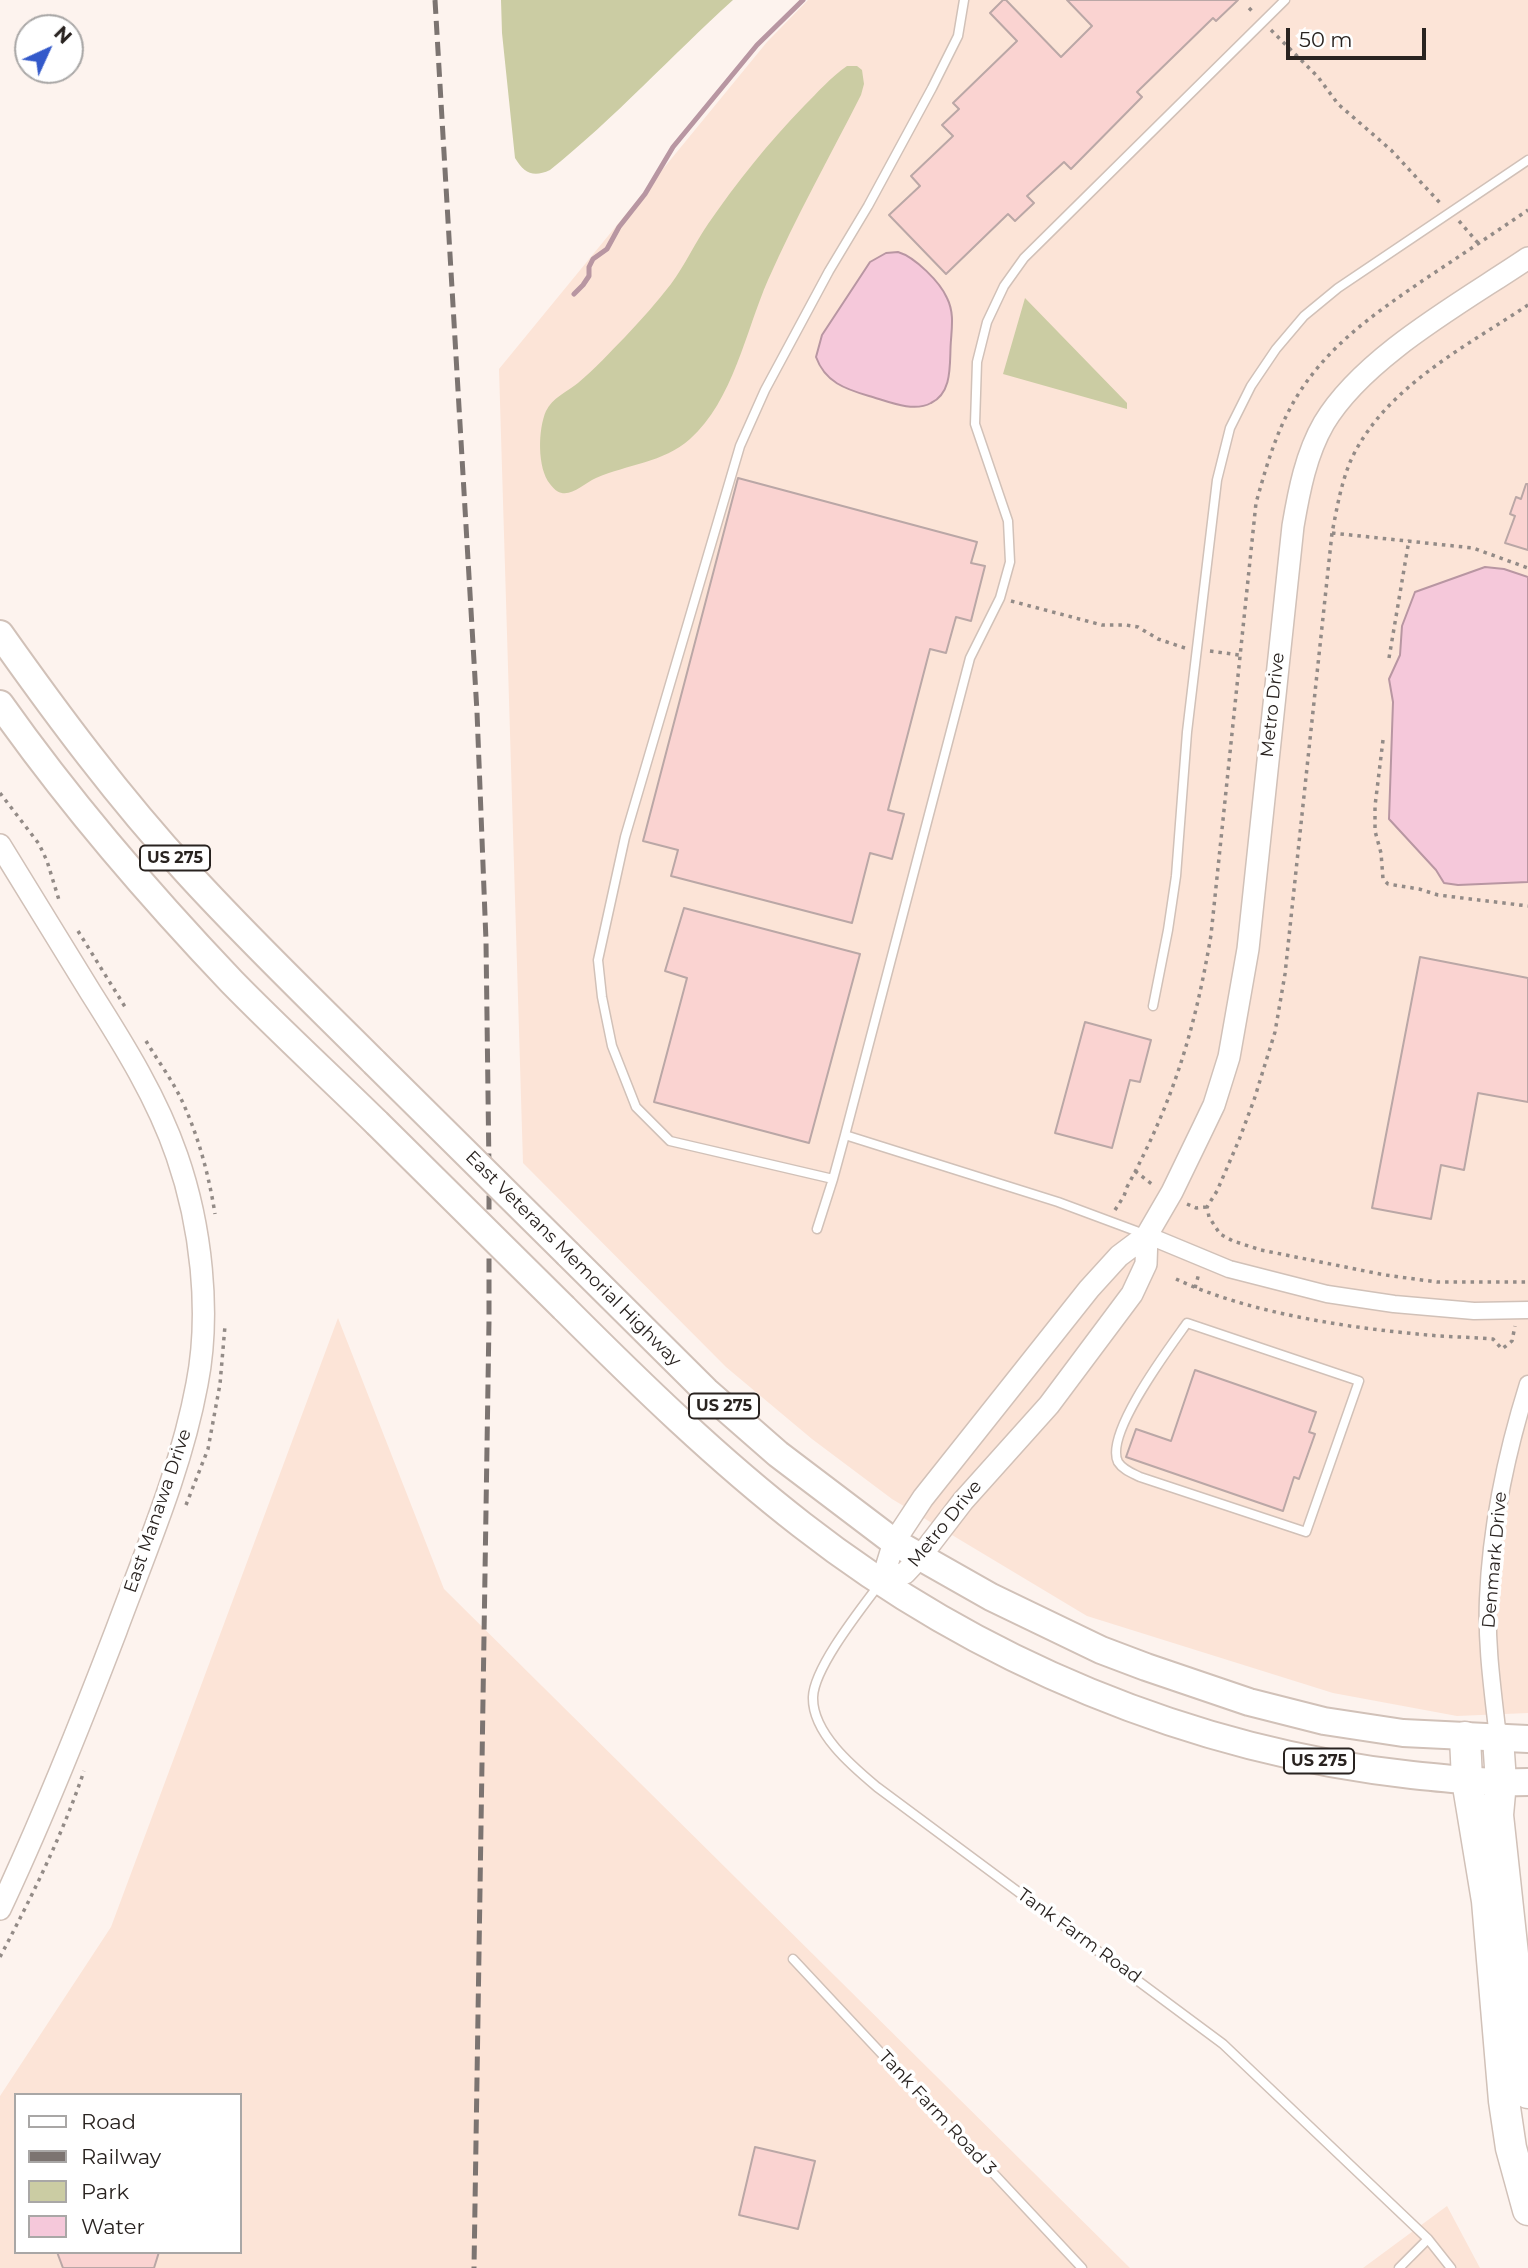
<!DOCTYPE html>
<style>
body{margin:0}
#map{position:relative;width:1528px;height:2268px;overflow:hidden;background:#fdf3ee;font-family:Montserrat,sans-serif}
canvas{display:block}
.legend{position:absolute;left:14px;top:2093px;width:228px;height:161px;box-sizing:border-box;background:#fff;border:2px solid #a9a7a6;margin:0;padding:9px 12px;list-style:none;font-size:21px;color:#292320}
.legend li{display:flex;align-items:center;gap:14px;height:35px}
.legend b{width:35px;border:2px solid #a9a7a6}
.north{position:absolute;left:14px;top:14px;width:70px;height:70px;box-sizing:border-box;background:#fff;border:2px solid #a9a7a6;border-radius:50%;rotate:45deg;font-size:19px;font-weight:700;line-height:28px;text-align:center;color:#292320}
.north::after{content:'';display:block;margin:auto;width:24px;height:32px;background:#3359ca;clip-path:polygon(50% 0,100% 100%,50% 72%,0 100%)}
.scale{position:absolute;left:1286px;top:28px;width:140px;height:32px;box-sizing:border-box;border:4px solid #292320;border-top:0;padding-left:9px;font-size:21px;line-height:24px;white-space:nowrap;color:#292320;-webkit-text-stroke:5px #fff;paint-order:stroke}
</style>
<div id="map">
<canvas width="1528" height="2268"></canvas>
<ul class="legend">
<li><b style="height:9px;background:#fff"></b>Road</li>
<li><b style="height:9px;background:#7c7471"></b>Railway</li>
<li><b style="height:19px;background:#cbcca3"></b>Park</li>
<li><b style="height:19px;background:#f5c8da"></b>Water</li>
</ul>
<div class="north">N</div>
<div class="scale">50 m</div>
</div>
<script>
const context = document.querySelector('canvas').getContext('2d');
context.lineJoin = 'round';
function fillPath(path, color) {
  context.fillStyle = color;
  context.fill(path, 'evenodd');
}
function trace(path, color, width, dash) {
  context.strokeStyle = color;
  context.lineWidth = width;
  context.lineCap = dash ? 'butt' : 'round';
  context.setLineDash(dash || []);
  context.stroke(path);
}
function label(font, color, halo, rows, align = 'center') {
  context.font = font + ' Montserrat,sans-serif';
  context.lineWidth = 7;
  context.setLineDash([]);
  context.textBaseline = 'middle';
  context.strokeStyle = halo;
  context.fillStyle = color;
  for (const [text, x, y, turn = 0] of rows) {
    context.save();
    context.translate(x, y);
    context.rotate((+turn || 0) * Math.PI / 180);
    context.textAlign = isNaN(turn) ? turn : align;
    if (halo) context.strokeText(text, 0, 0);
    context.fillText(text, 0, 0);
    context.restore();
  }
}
fillPath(new Path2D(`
 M808,0h720v1713l-71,3 -124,-23 -246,-77 -195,-117 -80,-60 -86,-72 -203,-204 -24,-794 268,-327z
 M338,1318l106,271 686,679h-1130v-172l111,-169zM16,2095h224v157h-224z
 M1447,2206l33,62h-117z`), '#fce4d7');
fillPath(new Path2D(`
 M501,0h232c-62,56 -118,118 -183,170 -17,8 -26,3 -35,-12l-13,-125z
 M847,66h10l5,4 2,14 -3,11c-31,61 -65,122 -93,185 -22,50 -35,121 -78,159 -27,24 -62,25 -94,39 -16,7 -31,27 -46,6 -13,-16 -12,-55 -4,-73 6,-13 22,-20 32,-28 17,-14 32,-31 47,-46 16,-17 32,-35 46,-53 14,-19 24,-41 37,-60 29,-42 60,-81 96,-118 14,-14 27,-29 43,-40z
 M1025,298l102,105v6l-124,-35z`), '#cbcca3');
const water = new Path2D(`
 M898,252c17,5 42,30 49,46 7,14 5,28 4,42 -2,21 3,52 -20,63 -18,10 -44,-2 -62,-7 -24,-7 -44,-14 -53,-39l6,-22 48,-73 16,-9z
 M1485,567l19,2 24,8v305l-70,3 -14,-2 -8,-13 -47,-51 4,-117 -4,-23 11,-24 2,-29 13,-34z`);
fillPath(water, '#f5c8da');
trace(water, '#b896a2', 2);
trace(new Path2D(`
 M574,294l9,-9 6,-9v-9l4,-8 14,-10 12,-22 26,-33 28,-47 84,-102 46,-45`), '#b896a2', 5);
const building = new Path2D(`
 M1003,0h3l55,57 31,-31 -25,-26h171l-22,21 -3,-3 -76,74 5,5 -71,72 -7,-7 -37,34 7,7 -19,18 -7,-7 -62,60 -57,-59 31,-29 -9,-10 42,-40 -11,-11 17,-16 -6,-6 64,-62 -27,-28z
 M738,478l239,64 -6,21 14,3 -14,55 -15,-4 -10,36 -16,-4 -42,161 16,4 -12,45 -22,-6 -18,70 -181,-47 7,-26 -35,-9z
 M1526,484h2v66l-23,-7 10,-27 -5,-2 6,-17 5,2z
 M684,908l176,46 -51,189 -155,-41 33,-124 -22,-7z
 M1420,957l108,21v124l-50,-9 -14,77 -23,-5 -10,54 -59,-11z
 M1085,1022l66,18 -11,42 -10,-2 -18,68 -57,-15z
 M1195,1370l121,42 -7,20 6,2 -16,45 -5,-2 -11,34 -157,-54 10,-28 35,12z
 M755,2147l60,14 -17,68 -59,-14z
 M57,2252h102l-5,16h-91z`);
fillPath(building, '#fad3d1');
trace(building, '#baa7a6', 2);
const service = new Path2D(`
 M964,0l-6,36 -26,52 -64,118 -39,65 -64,119 -25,56 -115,391 -27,123 4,37 10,49 24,61 34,34 163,38 12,-44 213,67 86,32
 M1153,1006l15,-76 8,-54 11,-144 30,-252 13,-52 21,-42 25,-37 28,-33 34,-28 190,-128
 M845,1135l125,-477 30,-60 10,-36 -2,-41 -33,-97 2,-62 10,-40 17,-36 20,-28 261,-258
 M817,1229l16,-50
 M1187,1323l172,58 -53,151 -166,-55c-8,-4 -17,-7 -22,-15 -14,-28 52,-115 69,-139z
 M878,1586c-18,24 -64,82 -65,111 -1,36 40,70 64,90l346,257 205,195 23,29
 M793,1959l289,309
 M1399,2268l29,-29`);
const minor = new Path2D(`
 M1147,1235l82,34 98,25 67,10 80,7 54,-1
 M1498,1738c-5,-46 -12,-92 -10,-139 3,-73 18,-145 40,-215`);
const tertiary = new Path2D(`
 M0,845c30,49 61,99 91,148 33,52 66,105 86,163 24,69 34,156 20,228 -16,86 -51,166 -81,247 -36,94 -73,187 -116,278
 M882,1581l12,-39 29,-44 166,-209 30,-33 28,-21 25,-43 31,-64 11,-23 15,-48 19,-108 45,-423c6,-35 13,-72 31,-103 40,-67 139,-121 204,-165
 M882,1581l23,-8 15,-16 43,-56 86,-96 83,-111 14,-30 1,-29`);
const primary = new Path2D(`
 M0,634c58,82 119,164 187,238 60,66 124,127 187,190
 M0,704c70,99 149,191 232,278 47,48 97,94 145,141
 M568,1254l138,137 72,63 116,88 97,55 110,53 45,17 103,35 75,19 79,12 125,6
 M564,1308c76,76 153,151 238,217 174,136 390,226 610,250 38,4 77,8 116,7`);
const motorway = new Path2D(`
 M1465,1737l2,43 20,121 17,200 7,47 17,62
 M1498,1738l3,44 -3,33 30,278`);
trace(service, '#d1c1b8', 11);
trace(minor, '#d1c1b8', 19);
trace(tertiary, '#d1c1b8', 24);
trace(primary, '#d1c1b8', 30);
trace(motorway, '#d1c1b8', 33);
trace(new Path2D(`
 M1249,8l6,6
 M1271,30l47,47 20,27 53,46 50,54
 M1459,221l19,22
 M1528,305c-63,42 -144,83 -177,155 -10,23 -14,48 -19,73l-47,441 -10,58 -21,68 -15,40 -22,51 -10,16 2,10 11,17 13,7 28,9 124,25 52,7h91
 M1332,533l141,15 55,20
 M1011,601l91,24h24l12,2 20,12 27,9
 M1210,651l29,4
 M1389,658l20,-118
 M1383,740l-8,66v25l6,22 2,26 5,5 31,5 19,6 90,11
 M0,793l39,51 8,17 12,39
 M78,931l49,79
 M146,1041c12,20 27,40 37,62 16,35 26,73 32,111
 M1135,1171l18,14
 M1187,1204l9,4 11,-1
 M1115,1210l9,-14 3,-9c46,-85 68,-157 84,-252l45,-432c11,-39 21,-75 43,-110 32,-50 78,-81 126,-114 35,-23 69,-46 103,-69
 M1176,1279c72,34 172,49 252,56 21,2 43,2 65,4l9,10 10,-8 3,-15
 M1195,1288l4,-15
 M186,1505l22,-56 12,-65 5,-58
 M0,1957c32,-61 62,-121 84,-186`), '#938b87', 3.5, [3.5, 5]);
trace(service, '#fff', 8);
trace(minor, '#fff', 16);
trace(tertiary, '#fff', 21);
trace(primary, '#fff', 26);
trace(motorway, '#fff', 30);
trace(new Path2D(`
 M435,0l42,712 9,229 3,228v152l-15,947`), '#7c7471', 5, [14, 7]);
const primaryBridge = new Path2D(`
 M374,1062l194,192
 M377,1123l187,185`);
trace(primaryBridge, '#d1c1b8', 30, []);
trace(primaryBridge, '#fff', 26);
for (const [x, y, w] of [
 [175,858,70],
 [724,1406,70],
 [1319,1761,70]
]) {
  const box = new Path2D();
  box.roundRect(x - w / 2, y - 12.5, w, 25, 5);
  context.fillStyle = '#fff';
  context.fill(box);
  trace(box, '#292320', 2);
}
label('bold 16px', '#292320', null, [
 ["US 275",175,858],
 ["US 275",724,1406],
 ["US 275",1319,1761]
]);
label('18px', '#292320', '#fff', [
 ["Metro Drive",1273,705,-84],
 ["East Veterans Memorial Highway",573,1259,45],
 ["East Manawa Drive",158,1511,-71],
 ["Metro Drive",945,1524,-51],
 ["Denmark Drive",1495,1560,-85],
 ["Tank Farm Road",1079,1936,36],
 ["Tank Farm Road 3",937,2113,47]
]);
</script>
